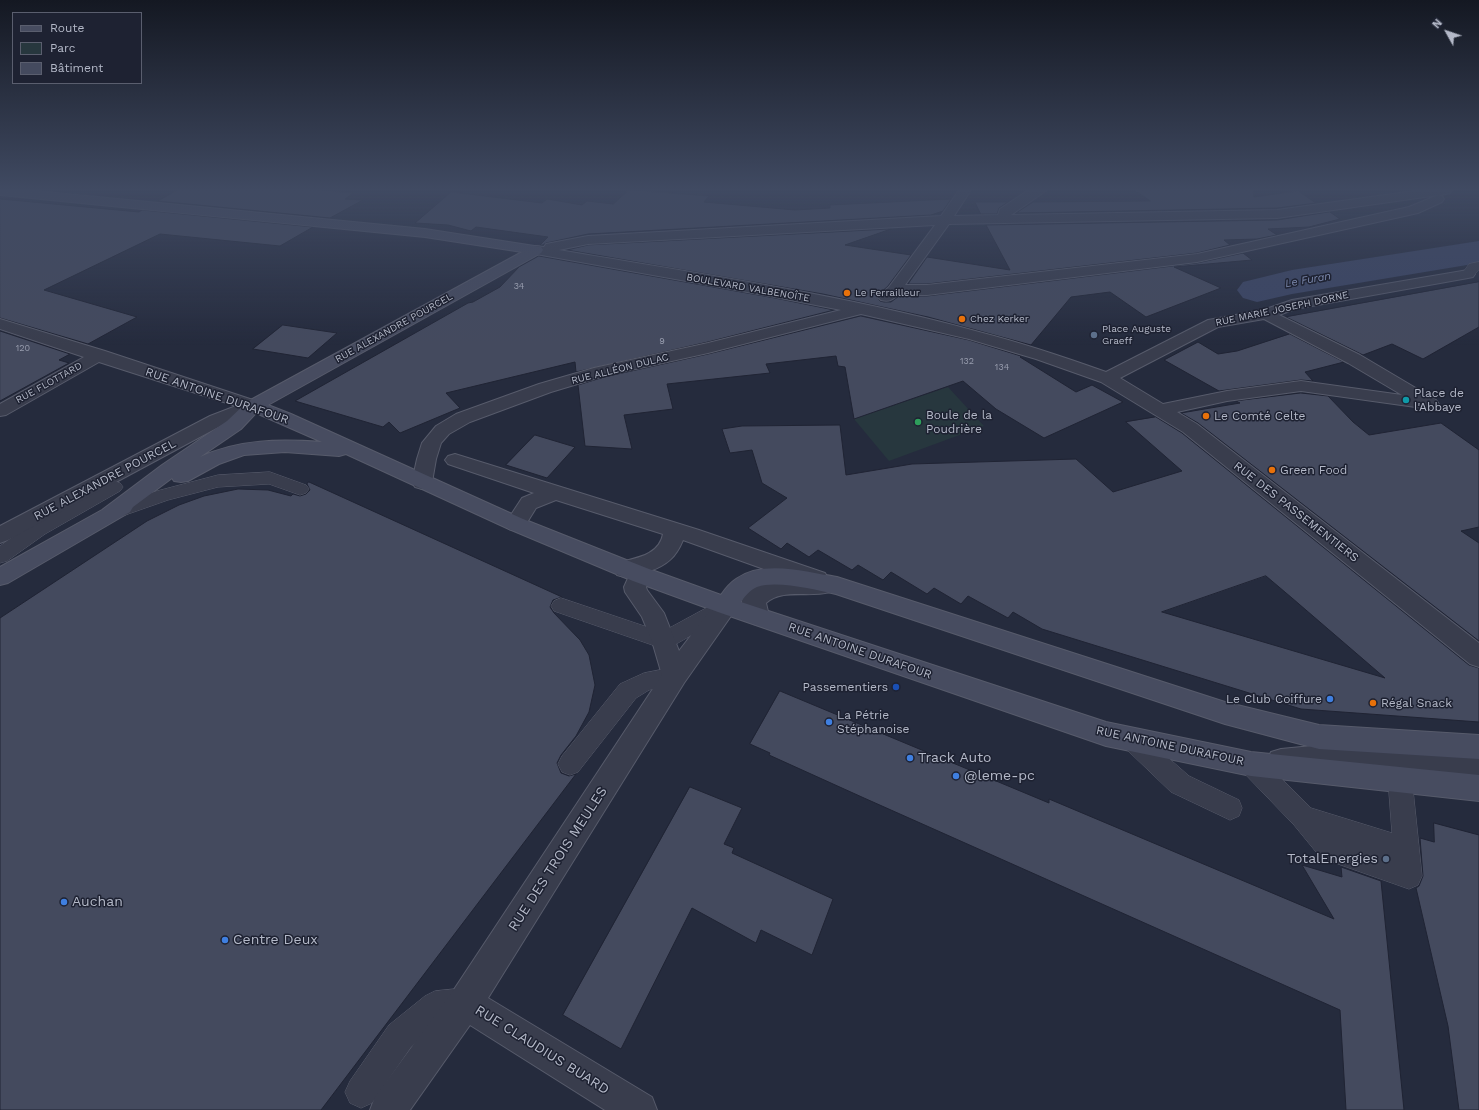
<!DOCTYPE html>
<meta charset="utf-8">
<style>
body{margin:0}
#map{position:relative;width:1479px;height:1110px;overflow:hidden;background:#252b3d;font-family:"Work Sans",sans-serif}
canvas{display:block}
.legend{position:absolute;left:12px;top:12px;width:130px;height:72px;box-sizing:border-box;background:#1e2232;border:1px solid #5a5e6e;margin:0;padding:5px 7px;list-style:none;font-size:12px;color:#b4b9c8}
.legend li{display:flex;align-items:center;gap:8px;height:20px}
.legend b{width:20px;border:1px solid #5a5e6e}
.north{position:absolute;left:1427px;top:12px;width:40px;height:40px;-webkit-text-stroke:3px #1e2232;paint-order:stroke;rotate:310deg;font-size:11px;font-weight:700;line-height:16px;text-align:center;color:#b4b9c8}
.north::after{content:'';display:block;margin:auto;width:14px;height:18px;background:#b4b9c8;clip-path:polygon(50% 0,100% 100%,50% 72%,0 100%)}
</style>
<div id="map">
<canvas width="1479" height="1110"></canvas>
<ul class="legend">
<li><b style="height:5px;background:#474c60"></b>Route</li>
<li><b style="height:11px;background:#27373e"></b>Parc</li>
<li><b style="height:11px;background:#444a5e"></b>Bâtiment</li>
</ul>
<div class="north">N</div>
</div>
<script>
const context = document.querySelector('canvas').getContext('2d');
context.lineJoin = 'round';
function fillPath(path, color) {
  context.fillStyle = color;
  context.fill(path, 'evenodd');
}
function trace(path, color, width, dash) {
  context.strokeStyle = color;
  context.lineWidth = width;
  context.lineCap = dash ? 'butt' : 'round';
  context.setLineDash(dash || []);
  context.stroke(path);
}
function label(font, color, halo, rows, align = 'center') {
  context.font = font + ' "Work Sans",sans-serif';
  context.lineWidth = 3;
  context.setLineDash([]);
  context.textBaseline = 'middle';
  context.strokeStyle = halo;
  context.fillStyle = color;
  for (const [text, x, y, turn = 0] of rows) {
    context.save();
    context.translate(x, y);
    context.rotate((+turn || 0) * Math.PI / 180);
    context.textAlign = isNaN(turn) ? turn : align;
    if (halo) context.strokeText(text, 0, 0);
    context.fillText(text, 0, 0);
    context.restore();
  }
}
fillPath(new Path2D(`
 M948,387l36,39 -95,35 -35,-42z`), '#27373e');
fillPath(new Path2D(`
 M1479,241v22l-187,31 -35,8 -14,-4 -6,-8 6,-8 49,-12z`), '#3b4565');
const building = new Path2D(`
 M178,190h140l35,3 -8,6 18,1 -33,18 -172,-17z
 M629,190l80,6 -5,6 91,8 35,-2v-3l121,-6 -8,12 -12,4 -343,19 -42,9 -3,2h-3l8,-8 -72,-10 -5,4 -23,-6 -33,-2 36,-31 91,11 5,-4 35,6 5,-4 26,3z
 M1135,190h118l1,7 44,-6 18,12 -39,5 -261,5 17,-11 117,-1z
 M0,199l139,13 3,-2 171,17 -33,19 -120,-12 -116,56 93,27 -49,27 -88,-26z
 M975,202h33l-9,6 -2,6h-16z
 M1330,212l10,7 -31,8 -41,2 9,6 -20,4 -33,1 6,5 -33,8 -270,31h-19l19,-27 83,13 -24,-45 291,-5z
 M891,229l-46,16 66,10 -23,31 -11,10 3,5 4,1h7l8,-6h28l270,-33 46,-10 9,7 -78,7 47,21 -75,29 -36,-25 -39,5 -40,48 -103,-28 -105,-23 -256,-44 21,-5z
 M539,256l236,42 59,12 -126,32 -132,30 -1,-10 -129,31 14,15 -60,25 -11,-11 -6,5 -88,-26 173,-98 5,-1 27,-15 19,-20z
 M1479,282v45l-56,32 -31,-15 -29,11 -77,-38z
 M861,316l108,24 52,16 -1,1 56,35 16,-7 31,17 -79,36 -48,-29 -33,-28 -109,38 -9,-52 -7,-1 -2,-10 -70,8 4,9 -103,11 6,25 -49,6 8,34 -47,-3 -7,-61 26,-8 104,-23z
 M283,325l54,8 -29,25 -55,-9z
 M0,331l70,23 -11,6 10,3 -69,38z
 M1290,334l54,28 -39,10 8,9 -12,-1 -82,11 -55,-31 34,-18 20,12 19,-3z
 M1301,393l27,3 25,26 16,13 72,-12 38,27v77l-18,4 18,12v98l-281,-218 -17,-10 59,-10 -4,-2z
 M1156,417l26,16 287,232 10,3v54l-178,-13 -259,-80 -29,-17 -5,6 -40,-22 -7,8 -27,-16 -7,6 -36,-22 -8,8 -25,-15 -6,5 -34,-20 -9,7 -22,-14 -6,6 -33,-21 39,-30 -25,-15 -10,-33 -22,3 -8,-24 20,-3 98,-1 6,50 66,-11 164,-5 37,33 69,-21 -56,-49zM1266,576l26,22 93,80 -223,-66z
 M535,435l40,12 -28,31 -41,-13z
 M309,482l253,115 -9,3 -3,7 4,6 26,27 9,15 6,30 -6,27 -13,24 -15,19 -4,8 4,10 8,3 7,-2 -255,336h-321v-492l147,-97 32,-16 25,-9 34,-7 30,1 23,6 2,-2 7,2 6,-2 4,-4 -3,-6z
 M780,691l269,112v-4l285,120 -32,-54 40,12 -1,-10 40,14 23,229h-58l-6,-100 -476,-212 -95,-43 1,-2 -20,-9z
 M690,787l52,21 -18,36 10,4 -2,5 101,46 -21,56 -51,-25 -5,13 -64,-35 -71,141 -58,-34z
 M1434,823l45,12v275h-20l-11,-84 -32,-138 3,-2 4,-10 -3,-38 14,4z`);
fillPath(building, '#444a5e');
trace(building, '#202434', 1);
const lane = new Path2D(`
 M1479,262v8l-7,7h-8l-2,-3 7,-10z
 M270,472l36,13 3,4 -3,4 -6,2 -31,-11 -51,3 -50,13 -57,20 -6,-2 -3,-4 3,-4 52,-19 61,-16z
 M114,481l6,2 3,4 -3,4 -75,43 -38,27 -7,2v-17l31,-22 77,-41z
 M561,598l101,34 57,-31 7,-3 7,3 3,5 -3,5 -62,36 -7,2 -110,-38 -3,-5 3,-5z
 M675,667l8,3 3,6 -3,6 -34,8 -13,8 -58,74 -8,3 -8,-3 -4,-8 4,-8 58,-72 24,-11z
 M1131,729l8,3 50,44 50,24 3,8 -3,8 -9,4 -59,-28 -48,-46 -4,-7 4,-7z
 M1251,753l8,3 52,52 81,25 -4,-53 3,-8 9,-3 9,3 3,8 10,96 -4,9 -9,4 -88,-31 -27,-33 -51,-53 -4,-8 4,-8z
 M465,988l10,5 5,10 -5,10 -10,5 -24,2 -30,27 -39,56 -11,5 -11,-5 -5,-11 5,-11 39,-56 36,-29 10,-5z`);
const street = new Path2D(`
 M959,190h12l-17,26 44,-1 2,-6 27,-18 3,-1h17l-36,25 266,-5 144,-20h31l-2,3 -4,1 -169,24 -328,6 -44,61h22l270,-31 212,-47 29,-12 4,1 2,3 -2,3 -24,11 -221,49 -270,33h-29c-6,5 -9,7 -17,5l-3,-3 11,-10 46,-62 -347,19 -29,6c140,24 283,44 420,82 43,11 85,25 127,40l102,-52 55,-10 29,-10 176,-30 5,1 2,3 -2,3 -5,1 -173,31 -16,6 81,40 76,45 3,4 -3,4 -6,1 -129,-18 -74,10 -50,11 20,12 282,219v24l-9,-3 -287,-232 -82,-50 -65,-23 -67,-20 -108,-25 -153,39 -104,23 -53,16 -81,30 -21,12 -8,9 -5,16 -4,23 -3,5 -7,2 -7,-2 -3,-5 5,-23 5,-16 14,-17 20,-12 83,-30 55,-16 114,-25 133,-33 -66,-13 -239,-43 -5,-1 -2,-3 2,-3 5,-1 8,1 2,-3 42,-8 353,-20zM1264,319l84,44 54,32 -101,-14 -74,10 -64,13 -43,-26 98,-51z
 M0,319l105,32 154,51 3,4 -3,4 -35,14 -216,116 -8,3v-17l210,-110 26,-10 -137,-44 -93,53 -6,1v-12l84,-47 -84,-28z
 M455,454l244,76 126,43 7,13 -3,6c-20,6 -46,-4 -63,11l3,13 -4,6 -8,3 -8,-3c-3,-5 -8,-15 -7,-21 3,-16 34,-22 47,-23l-106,-38c-7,17 -16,25 -33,31l2,4 -6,12 1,3 17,23 15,38 39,-51 8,-3 8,3 4,6 -54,77 -196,315 164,99 5,13h-52l-135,-85 -60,85h-40l5,-13 78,-106 209,-316 -10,-34 -10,-24 -17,-25 -1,-5 5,-11 -4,1 -8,-2 -3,-6 3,-6c18,-5 42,-7 46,-29l-107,-34 -20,8 -13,21 -7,2 -7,-2 -4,-5 17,-26 12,-5 -86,-29 -3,-4 3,-4z
 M1333,744l146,9v24l-146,-9 -52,5 -10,-3 -4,-9 4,-9 10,-3z`);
const secondary = new Path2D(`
 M0,190h26l399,39 116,18 2,3 -2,3 -273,152 23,9 232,105 126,50 72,26c4,-6 9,-12 15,-16 28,-20 70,-7 101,-2l388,125 94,23 160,10v24l-160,-10 -94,-25 -389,-130c-22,-4 -58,-14 -79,-7 -7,3 -12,9 -16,15l365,120 145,30 228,23v26l-228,-25 -145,-30 -388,-134 -85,-31 -124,-52 -163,-75 -7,2 -54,-4 -41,3 -25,9 -31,17 -7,1 -7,-1 -2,-3 -39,29 -3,5 -122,71 -8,2v-18l102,-57 60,-45 65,-44 20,-19 275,-150 -97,-15 -425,-42zM256,413l66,29c-42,-3 -83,-3 -122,15l41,-28z`);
trace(lane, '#575b6b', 1);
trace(street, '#575b6b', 2);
trace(secondary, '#575b6b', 2);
fillPath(lane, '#393d4d');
fillPath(street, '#393d4d');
fillPath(secondary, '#474c60');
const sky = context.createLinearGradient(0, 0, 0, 345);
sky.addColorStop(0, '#141822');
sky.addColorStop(0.55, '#404a62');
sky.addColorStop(1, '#404a6200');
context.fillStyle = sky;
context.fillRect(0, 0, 1479, 345);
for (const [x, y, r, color] of [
 [847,293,4,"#e8710a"],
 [962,319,4,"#e8710a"],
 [1094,335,4,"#5c6f8a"],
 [1406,400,4,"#0f9aa8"],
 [1206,416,4,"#e8710a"],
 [918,422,4,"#2e9e5b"],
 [1272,470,4,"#e8710a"],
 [896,687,4,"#1a4fb4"],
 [1330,699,4,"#3f7fe0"],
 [1373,703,4,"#e8710a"],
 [829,722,4,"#3f7fe0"],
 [910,758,4,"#3f7fe0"],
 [956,776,4,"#3f7fe0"],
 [1386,859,4,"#5c6f8a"],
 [64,902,4,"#3f7fe0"],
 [225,940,4,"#3f7fe0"]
]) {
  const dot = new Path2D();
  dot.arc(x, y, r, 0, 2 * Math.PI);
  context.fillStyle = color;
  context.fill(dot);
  trace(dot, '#1e2232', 1.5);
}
label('9px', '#989dae', null, [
 ["34",519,286],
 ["9",662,341],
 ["120",23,348],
 ["132",967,361],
 ["134",1002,367]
]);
label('10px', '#b4b9c8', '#1e2232', [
 ["BOULEVARD VALBENOÎTE",748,288,10],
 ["RUE MARIE JOSEPH DORNE",1282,309,-12],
 ["RUE ALEXANDRE POURCEL",394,328,-29],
 ["RUE ALLÉON DULAC",620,369,-14],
 ["RUE FLOTTARD",49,383,-29]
]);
label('10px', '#b4b9c8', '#1e2232', [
 ["Le Ferrailleur",855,293],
 ["Chez Kerker",970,319],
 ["Place Auguste",1102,329],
 ["Graeff",1102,341]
], 'left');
label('italic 11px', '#7d8aae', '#1e2232', [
 ["Le Furan",1308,280,-10]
]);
label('12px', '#b4b9c8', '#1e2232', [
 ["Place de",1414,393],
 ["l'Abbaye",1414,407],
 ["Boule de la",926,415],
 ["Poudrière",926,429],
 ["Le Comté Celte",1214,416],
 ["Green Food",1280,470],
 ["Passementiers",888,687,"right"],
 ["Le Club Coiffure",1322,699,"right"],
 ["Régal Snack",1381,703],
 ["La Pétrie",837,715],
 ["Stéphanoise",837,729]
], 'left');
label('12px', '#b4b9c8', '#1e2232', [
 ["RUE ANTOINE DURAFOUR",217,396,19],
 ["RUE ALEXANDRE POURCEL",105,480,-28],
 ["RUE DES PASSEMENTIERS",1296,512,38],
 ["RUE ANTOINE DURAFOUR",860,651,19],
 ["RUE ANTOINE DURAFOUR",1170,746,12]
]);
label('14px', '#b4b9c8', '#1e2232', [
 ["Track Auto",918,758],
 ["@leme-pc",964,776],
 ["TotalEnergies",1378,859,"right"],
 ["Auchan",72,902],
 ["Centre Deux",233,940]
], 'left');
label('14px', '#b4b9c8', '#1e2232', [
 ["RUE DES TROIS MEULES",558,859,-57],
 ["RUE CLAUDIUS BUARD",542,1050,32]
]);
</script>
